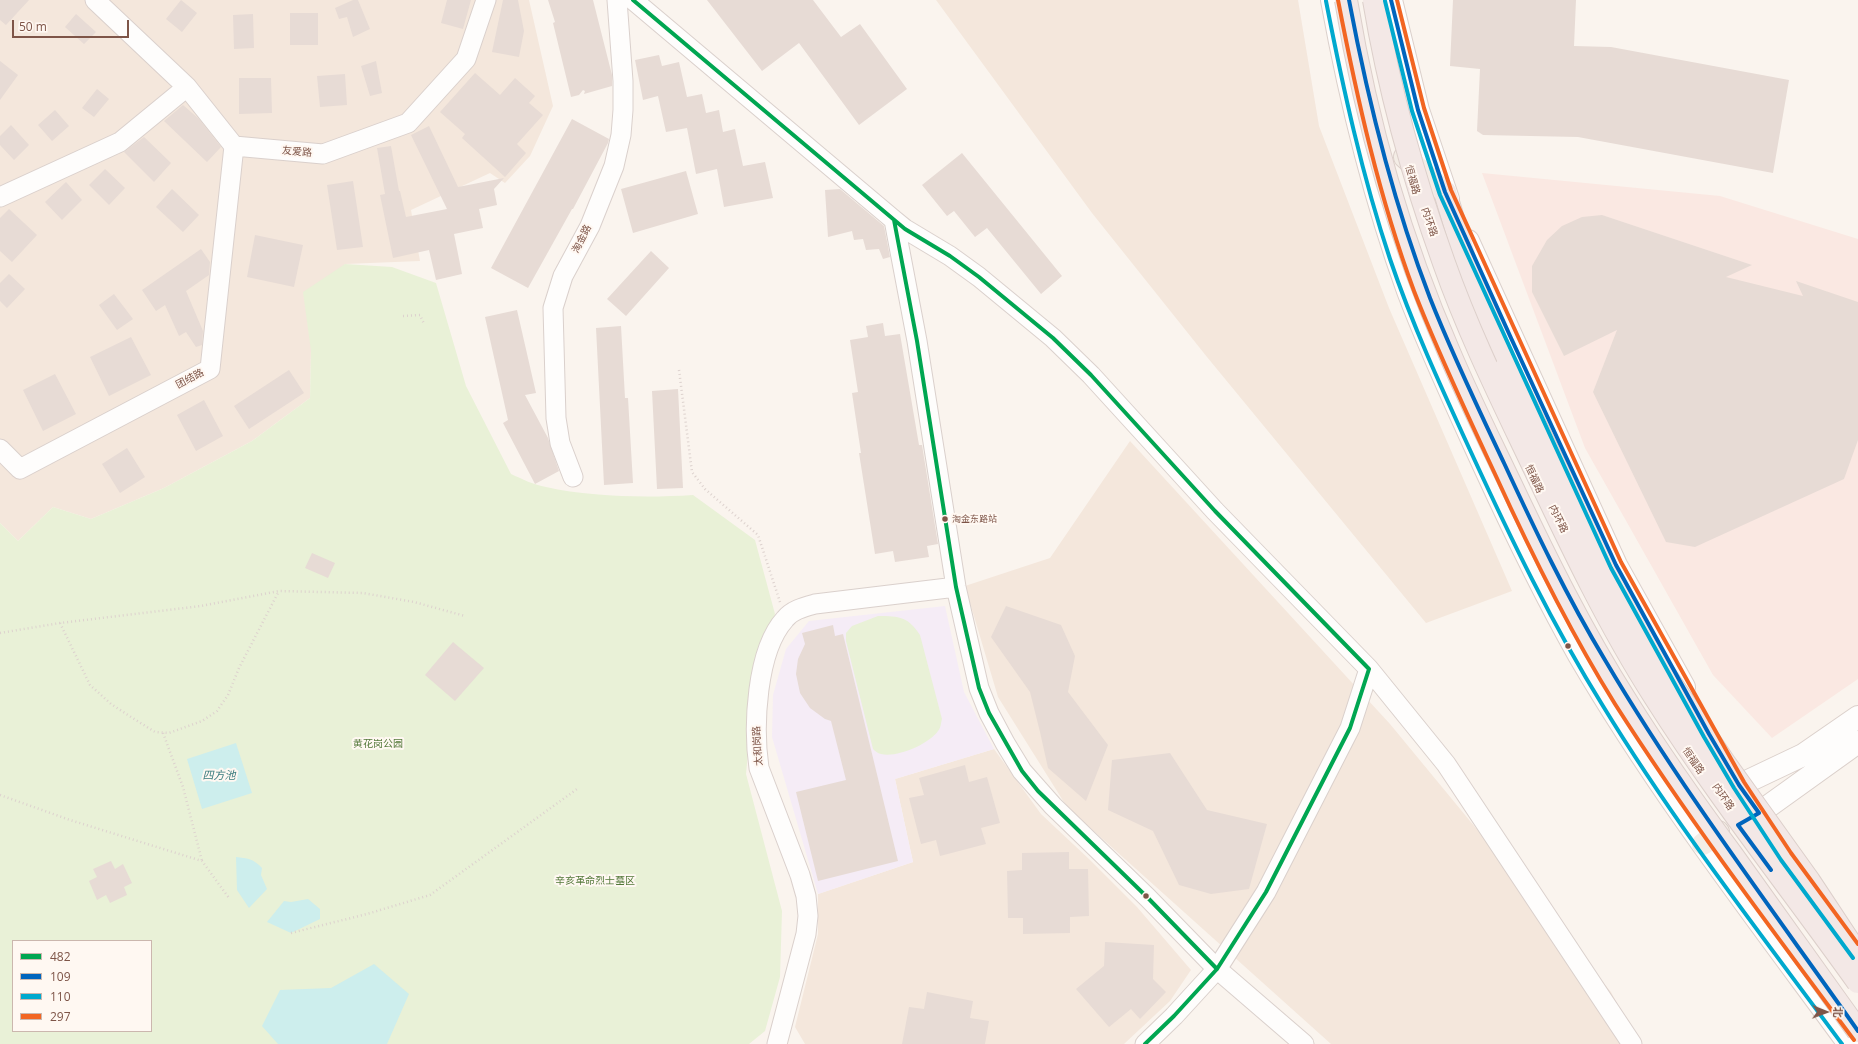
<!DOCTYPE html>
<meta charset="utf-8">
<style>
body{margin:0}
#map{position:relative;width:1858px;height:1044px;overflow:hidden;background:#faf4ee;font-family:"Open Sans","Noto Sans SC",sans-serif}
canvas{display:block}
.legend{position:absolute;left:12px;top:940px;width:140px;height:92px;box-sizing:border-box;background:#fff8f2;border:1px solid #cbb7ae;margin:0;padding:5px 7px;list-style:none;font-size:12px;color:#7e5548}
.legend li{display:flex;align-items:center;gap:8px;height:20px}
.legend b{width:20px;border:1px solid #cbb7ae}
.north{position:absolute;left:1806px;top:992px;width:40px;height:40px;-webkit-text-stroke:3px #fff8f2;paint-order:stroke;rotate:91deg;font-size:11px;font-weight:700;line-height:16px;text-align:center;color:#7e5548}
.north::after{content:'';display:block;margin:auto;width:14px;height:18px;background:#7e5548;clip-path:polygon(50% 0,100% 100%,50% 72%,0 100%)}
.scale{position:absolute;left:12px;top:20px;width:117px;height:18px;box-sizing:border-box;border:2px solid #7e5548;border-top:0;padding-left:5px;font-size:12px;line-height:14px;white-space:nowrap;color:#7e5548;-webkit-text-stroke:3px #fff8f2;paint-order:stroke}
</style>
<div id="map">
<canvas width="1858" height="1044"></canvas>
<ul class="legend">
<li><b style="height:5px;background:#00a651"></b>482</li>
<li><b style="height:5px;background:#0065bd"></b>109</li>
<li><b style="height:5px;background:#00a9ce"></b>110</li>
<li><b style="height:5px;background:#f26522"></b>297</li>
</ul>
<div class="north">北</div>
<div class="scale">50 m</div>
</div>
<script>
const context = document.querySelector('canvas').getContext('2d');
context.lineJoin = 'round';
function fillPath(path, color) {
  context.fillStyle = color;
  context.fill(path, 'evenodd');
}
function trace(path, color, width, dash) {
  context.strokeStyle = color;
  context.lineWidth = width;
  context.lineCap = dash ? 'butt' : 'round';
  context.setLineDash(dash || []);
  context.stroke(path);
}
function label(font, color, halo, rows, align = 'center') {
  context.font = font + ' "Open Sans","Noto Sans SC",sans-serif';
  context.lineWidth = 4;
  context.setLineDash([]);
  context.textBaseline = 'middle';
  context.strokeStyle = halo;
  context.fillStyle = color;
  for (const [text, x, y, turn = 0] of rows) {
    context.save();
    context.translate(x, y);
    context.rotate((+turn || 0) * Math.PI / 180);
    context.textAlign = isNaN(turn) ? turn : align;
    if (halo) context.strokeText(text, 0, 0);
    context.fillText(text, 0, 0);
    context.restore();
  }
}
fillPath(new Path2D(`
 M0,0h529l24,106 -23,50 -25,27 -15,-10 -79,37 9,51 -75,3 -34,87 -1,47 -58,43 -88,47 -73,31 -38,-12 -35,34 -18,-18z
 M936,0h362l21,126 70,182 123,283 -86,32 -219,-266 -115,-144z
 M1130,441l260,283 221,268 28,52h-308l-264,-237 -69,-110 -33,-111 85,-28z
 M994,749l47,65 48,45 48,48 54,63 -21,31 -46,43h-319l-10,-17 23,-93v-40l95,-32 -18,-83z`), '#f4e7dc');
fillPath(new Path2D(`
 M1482,173l238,23 138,43v440l-86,59 -59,-63 -128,-227z`), '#fae8e2');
fillPath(new Path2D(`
 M945,606l19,86 30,57 -99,30 18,83 -95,32 -46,-157 1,-42 13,-46 23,-28z`), '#f5ecf6');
fillPath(new Path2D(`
 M345,264l47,3 44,16 30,103 45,88c11,5 23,11 35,13 45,10 101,11 147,8l62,45 20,74 -20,67 -9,93 36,137 -2,66 -15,54 -16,13h-749v-521l18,18 35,-34 38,12 73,-31 88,-47 58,-43 1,-47 -8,-59zM13,941h138v90h-138z
 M878,616c22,0 30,1 42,19l22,84c-1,3 -1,9 -4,12 -9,13 -41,27 -57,23 -2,0 -6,-3 -8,-5l-27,-108v-8l6,-7z`), '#e9f1d7');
fillPath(new Path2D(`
 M236,743l16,50 -50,16 -15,-50z
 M236,857c11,1 18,2 26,11l-1,7 6,14 -18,19 -12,-18z
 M308,899l12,10v10l-29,14 -24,-11 17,-21 7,1z
 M374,964l35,30 -22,50h-109l-16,-18 18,-36 51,-2z`), '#cdeeed');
fillPath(new Path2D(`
 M0,0h29l-23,25 -6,-5z
 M181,0l16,13 -15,19 -16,-13z
 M353,0h5l12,29 -17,8 -6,-20 -8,2 -4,-11z
 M447,0h24l-8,29 -22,-6z
 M503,0h15l6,31 -5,26 -27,-5z
 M548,0h45l19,75v11l-28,8 1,-3 -2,-1 -4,5 -8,2 -18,-74 2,-1z
 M707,0h106l28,37 19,-13 47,65 -48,36 -60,-82 -37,28z
 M1453,0h123l-2,46 37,1 178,33 -16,93 -195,-36 -95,-2 -6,-4 3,-62 -30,-3z
 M290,13h28v32h-28z
 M76,14l20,18 -12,12 -19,-17z
 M253,14l1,34 -20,1 -1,-34z
 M659,55l3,11 17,-4 8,35 15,-3 4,19 13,-3 4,22 12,-3 8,37 22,-4 8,36 -49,9 -7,-38 -21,5 -9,-46 -21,4 -8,-36 -15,4 -8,-40z
 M0,61l18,14 -18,25z
 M376,61l6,32 -12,3 -9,-30z
 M475,73l25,22 15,-17 20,18 -6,7 14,12 -26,29 9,9 -21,24 -43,-39 3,-4 -25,-22z
 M345,74l2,31 -27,2 -3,-31z
 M239,78h32l1,35 -33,1z
 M97,89l12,10 -15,18 -12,-9z
 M183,105l16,14 22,28 -14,15 -43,-41z
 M55,110l14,16 -17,15 -14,-16z
 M572,119l37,20 -1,4 -35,66h-1l-44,79 -37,-20z
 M11,125l18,20 -15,15 -14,-15v-9z
 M429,126l29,61 46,-9 -10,11 3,16 -18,4 4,19 -29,6 8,40 -26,6 -7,-30 -36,8 -13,-63 5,-1 -8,-46 14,-2 8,45h1l6,26 41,-8 -36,-74z
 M144,137l27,26 -17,19 -30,-30z
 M962,153l100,123 -21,18 -54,-66 -12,9 -21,-26 -7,5 -25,-31z
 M105,169l20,19 -16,17 -20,-20z
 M686,171l12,43 -65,19 -12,-44z
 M353,181l10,66 -26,3 -10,-65z
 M66,182l16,18 -20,20 -17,-18z
 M172,189l27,26 -16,17 -27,-25z
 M840,189l44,37 6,31 -7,2 -4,-10 -13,1 -3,-11 -9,1 -2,-9 -24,6 -3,-47z
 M9,209l28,26 -25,27 -12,-11v-33z
 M1602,215l150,50 -26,12 77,19 -7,-15 62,21v138l-14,39 -149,68 -29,-5 -73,-150 24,-62 -53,26 -32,-64v-26l15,-26 15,-14 20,-9z
 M255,235l48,10 -9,42 -47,-10z
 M201,249l9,13 -1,13 -23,16 17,40 -1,14 -6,2 -10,-15 -7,4 -14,-31 -9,6 -14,-21z
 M651,251l18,17 -43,48 -19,-17z
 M9,274l16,15 -18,19 -7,-7v-18z
 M114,294l19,25 -16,11 -18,-25z
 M517,310l19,83 -11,2 23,43 11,33 -24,13 -32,-61 5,-3 -23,-103z
 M883,323l2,13 15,-2 19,111h3l16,99 -11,2 2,11 -34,5 -2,-11 -18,3 -16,-101h2l-9,-60 6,-1 -8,-52 18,-3 -2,-11z
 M621,326l4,72h3l5,85 -29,2 -8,-157z
 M131,337l20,38 -42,21 -19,-39z
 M289,370l15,23 -55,36 -15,-23z
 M55,374l21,40 -33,17 -20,-41z
 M678,389l5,99 -26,1 -5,-98z
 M204,400l19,36 -27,15 -19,-36z
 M127,448l18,29 -25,16 -18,-29z
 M312,553l23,10 -7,15 -23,-10z
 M1006,606l55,19 14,31 -7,36 40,53 -22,56 -38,-33 -8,-36 -10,-40 -39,-55z
 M833,625l2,11 8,-2 55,227 -80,20 -22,-89 50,-12 -15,-59 -6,-2 -15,-11 -10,-15 -4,-19 2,-15 7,-15 -3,-11z
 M453,642l31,26 -29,33 -30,-26z
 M1170,753l37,57 60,14 -18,65 -38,5 -32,-9 -26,-54 -45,-21 4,-50z
 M965,765l4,17 18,-5 13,46 -19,5 5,16 -46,12 -4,-16 -15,4 -12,-46 15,-3 -5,-17z
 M1069,852v17h19l1,47 -19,1v16l-47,1v-16h-15l-1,-47 15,-1v-17z
 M111,861l4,8 8,-5 9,19 -8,4 3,8 -17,8 -4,-8 -9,5 -8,-19 8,-4 -4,-8z
 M1105,942l49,3 -1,34 13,13 -26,27 -9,-10 -22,18 -33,-38 28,-23z
 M927,992l46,9 -3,17 19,3 -4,23h-83l7,-37 15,2z`), '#e7dbd5');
const street = new Path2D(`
 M95,0l92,87 47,59 89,8 85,-31 58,-64 20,-59
 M633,0l261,220 11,9 45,27 29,21 74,61 38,37 124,136 154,158 -19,59 -84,164 -49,77 -43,47 -29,28
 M0,197l120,-55 67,-55
 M894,220l23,121 39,246 23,101 10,25 16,30 17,28 31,35 95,92 69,71 87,75
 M0,449l20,20 190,-100 24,-223
 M573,477l-13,-34 -4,-25 -3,-110 10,-32 27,-50 24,-60 7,-31 2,-25v-29l-6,-81
 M1369,669l77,95 186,280
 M777,1044l29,-110 2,-18 -2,-20 -6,-21 -41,-107c-6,-41 -3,-117 26,-149 7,-9 19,-12 30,-15l141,-17`);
const secondary = new Path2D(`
 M1332,0c18,99 42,197 76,291 23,61 51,120 78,179 29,63 59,125 93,185 80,137 177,262 270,389
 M1391,0l27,110 30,89
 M1468,241l148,324 68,122
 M1723,793l80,-38 55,-38
 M1744,821l15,-8 99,-71`);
const primary = new Path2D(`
 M1405,157l40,35
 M1703,844l15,-12`);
const highway = new Path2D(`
 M1445,192l23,76 39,98`);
trace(street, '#dad0cc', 21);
trace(secondary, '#dbd0cb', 24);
trace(primary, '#dccfca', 24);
trace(highway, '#dccfca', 24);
trace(new Path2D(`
 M403,316l17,-1 4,9
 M679,370l13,102 13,17 53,46 22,67
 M60,623l30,62 21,19 20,13 24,15 14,1 33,-12 15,-10 11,-16 11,-27 40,-77
 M0,633l60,-10 141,-17 78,-15 84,2 51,9 51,14
 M163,733l20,54 19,74
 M0,795l70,25 132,41 27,37
 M291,933l76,-19 63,-19 147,-106`), '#ddd2ce', 2.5, [1, 3]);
trace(street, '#fefdfc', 19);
trace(secondary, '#fefdfc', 22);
trace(primary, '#f4ede6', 22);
trace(highway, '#f3e8e6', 22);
const highwayBridge = new Path2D(`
 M1346,0c20,121 54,240 103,352 19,45 41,89 62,133 35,74 71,147 115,216 33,53 69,104 106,154 42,59 84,118 126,176
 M1374,0c15,90 39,177 70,263 24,68 56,133 87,198 38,80 76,161 124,236 62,98 135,190 203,285
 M1507,366l110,228 36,63 70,104 86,120 49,74`);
trace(highwayBridge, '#dccfca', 24, []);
trace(highwayBridge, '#f3e8e6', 22);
trace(new Path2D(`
 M633,0l272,229 45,27 29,21 74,61 38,37 124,136 154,158 -19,59 -84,164 -49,77 -43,47 -29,28
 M894,220l23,121 39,246 23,101 10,25 33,58 16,20 110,107 69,71`), '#00a651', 4);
trace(new Path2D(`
 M1349,0c19,101 44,202 81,298 22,56 48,110 74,165 31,67 63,134 101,197 76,129 167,249 253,371
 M1391,0l27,110 27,82 66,146 105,227 93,169 30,51 20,28 -21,12 33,45`), '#0065bd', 4);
trace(new Path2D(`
 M1326,1c17,87 36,174 64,258 22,65 51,128 80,191 40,87 82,174 133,256 72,118 157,227 239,338
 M1385,1l27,110 28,84 171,373 93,169 30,51 47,72 72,98`), '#00a9ce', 4);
trace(new Path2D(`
 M1338,0c19,98 41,197 76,291 24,62 53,123 81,183 36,79 74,156 120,230 74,116 157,226 239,336
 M1397,0l27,108 27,82 170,372 123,220 47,71 67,91`), '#f26522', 4);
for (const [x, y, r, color] of [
 [945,519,3.5,"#7e5548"],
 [1568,646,3.5,"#7e5548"],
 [1146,896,3.5,"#7e5548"]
]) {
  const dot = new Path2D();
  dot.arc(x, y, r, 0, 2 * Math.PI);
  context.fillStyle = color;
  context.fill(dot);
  trace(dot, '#fff8f2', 1.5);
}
label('9px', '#7e5548', '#fff8f2', [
 ["淘金东路站",952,519]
], 'left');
label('10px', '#7e5548', '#fff8f2', [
 ["友爱路",297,152,5],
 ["恒福路",1412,180,74],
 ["内环路",1429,222,71],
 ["淘金路",582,239,-63],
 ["团结路",190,379,-28],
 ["恒福路",1534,479,65],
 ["内环路",1558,519,64],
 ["太和岗路",758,746,-94],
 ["恒福路",1693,761,56],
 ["内环路",1723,797,56]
]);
label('10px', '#537839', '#fff8f2', [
 ["黄花岗公园",378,744],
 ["辛亥革命烈士墓区",595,881]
]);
label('italic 11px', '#36797c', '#fff8f2', [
 ["四方池",219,776]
]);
</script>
